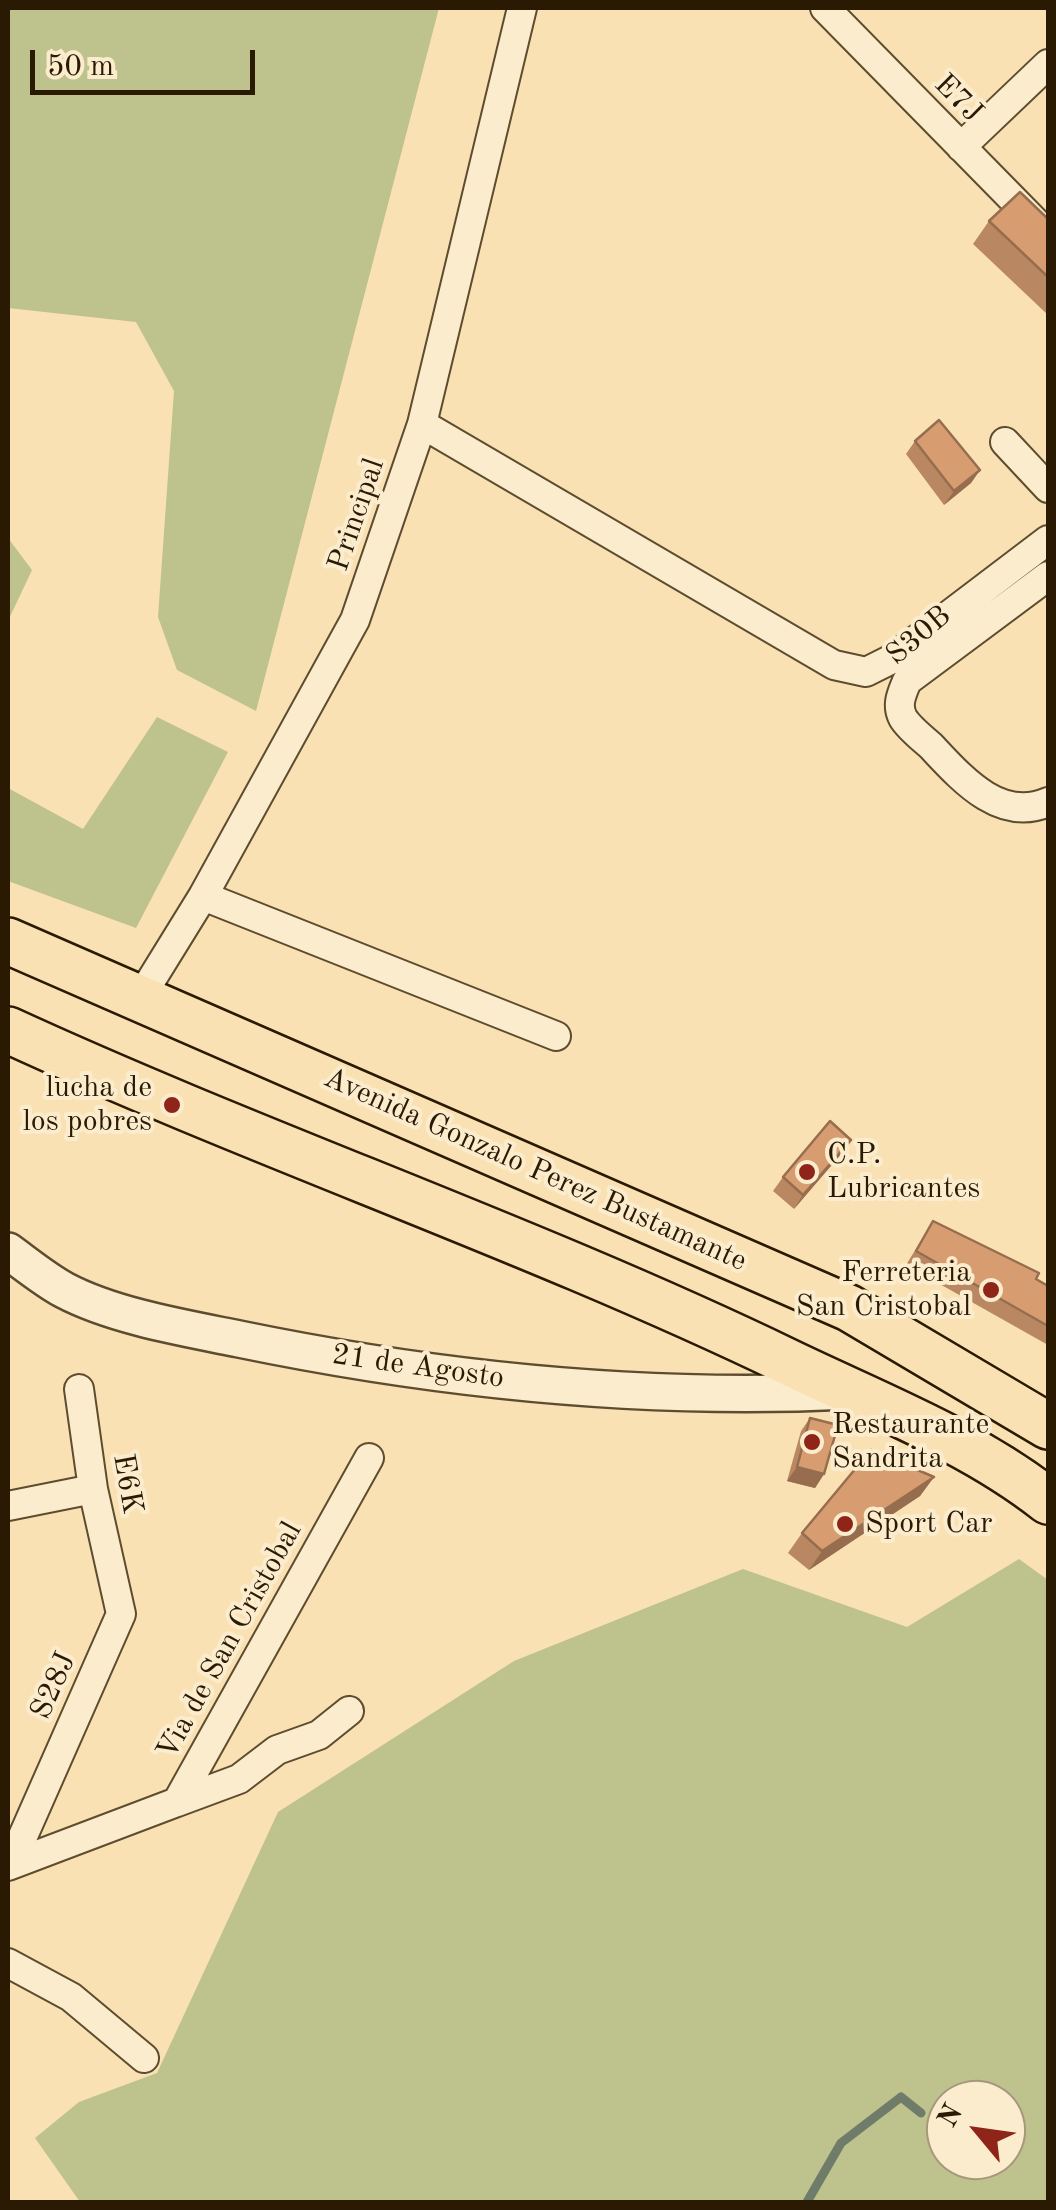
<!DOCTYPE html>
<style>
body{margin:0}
#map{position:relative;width:1056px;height:2210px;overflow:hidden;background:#f9e1b4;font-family:"Old Standard TT",serif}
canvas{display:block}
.frame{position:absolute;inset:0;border:10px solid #2a1a03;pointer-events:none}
.north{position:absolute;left:926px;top:2080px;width:100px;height:100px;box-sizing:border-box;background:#fbecce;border:2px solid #a7987d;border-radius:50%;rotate:299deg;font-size:28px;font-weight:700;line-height:40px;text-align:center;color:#2a1a03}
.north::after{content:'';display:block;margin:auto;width:35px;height:45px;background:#8f2418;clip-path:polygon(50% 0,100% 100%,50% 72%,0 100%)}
.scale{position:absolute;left:30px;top:50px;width:225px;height:45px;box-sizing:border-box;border:5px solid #2a1a03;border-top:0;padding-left:12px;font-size:30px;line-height:35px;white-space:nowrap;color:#2a1a03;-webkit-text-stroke:8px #fbecce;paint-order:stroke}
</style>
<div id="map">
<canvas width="1056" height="2210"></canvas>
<div class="frame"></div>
<div class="north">N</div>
<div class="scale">50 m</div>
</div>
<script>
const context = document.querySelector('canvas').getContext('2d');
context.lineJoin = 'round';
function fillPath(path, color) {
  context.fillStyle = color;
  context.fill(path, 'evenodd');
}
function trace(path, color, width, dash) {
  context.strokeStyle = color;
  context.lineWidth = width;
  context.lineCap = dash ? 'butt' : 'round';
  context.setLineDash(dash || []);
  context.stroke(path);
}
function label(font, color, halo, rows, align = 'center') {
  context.font = font + ' "Old Standard TT",serif';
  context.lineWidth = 8;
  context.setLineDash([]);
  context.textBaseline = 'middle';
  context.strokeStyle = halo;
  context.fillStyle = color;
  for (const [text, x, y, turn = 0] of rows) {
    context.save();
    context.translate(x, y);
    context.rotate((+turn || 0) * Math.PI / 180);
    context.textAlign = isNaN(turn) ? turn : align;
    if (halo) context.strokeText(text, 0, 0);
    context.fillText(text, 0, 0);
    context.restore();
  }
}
fillPath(new Path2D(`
 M8,8h431l-183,703 -79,-41 -19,-53 16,-226 -38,-69 -128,-14z
 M8,538l24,32 -24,51z
 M157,717l71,35 -92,176 -128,-47v-93l75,41z
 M1019,1559l29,21v622h-968l-45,-64 44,-36 78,-29 121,-261 236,-151 229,-92 164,58zM946,2100h60v60h-60z`), '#bec28c');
trace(new Path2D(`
 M807,2202l34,-59 60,-46 20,16`), '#707c6a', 9);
const minor = new Path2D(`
 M825,8l223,227
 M961,147l87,-83
 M422,424l412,241 32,7 24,-12 158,-120
 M1005,442l43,46
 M1048,576l-141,105c-5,12 -11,24 -4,37 6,10 19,20 28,28 31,33 69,77 117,56
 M203,896l353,140
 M140,998l63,-102 152,-276 67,-196 100,-416
 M8,1506l85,-17
 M177,1802l62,-23 38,-29 42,-15 30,-24
 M12,1861l109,-247 -28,-125 -14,-100
 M8,1866l169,-64 192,-344
 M8,1963l63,34 73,61`);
const tertiary = new Path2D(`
 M8,1251c18,13 36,28 56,39 49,26 120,38 175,49 199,41 406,62 610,52`);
const primary = new Path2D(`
 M8,941l841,367 199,118
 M8,1030c257,118 525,209 780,332 87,42 184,79 260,139`);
trace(minor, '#5e4c2f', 32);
trace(tertiary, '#5e4c2f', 40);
trace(primary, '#2a1a03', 50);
trace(minor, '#fbecce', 28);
trace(tertiary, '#fbecce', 35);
trace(primary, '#f9e1b4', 45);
fillPath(new Path2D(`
 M1048,219v96l-75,-71 16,-23z
 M915,441l65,29 -9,13 -27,22 -38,-51z
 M851,1140l-9,13 -48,56 -21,-18 10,-14z
 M933,1221l115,65v59l-142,-80z
 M810,1418l14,56 -9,14 -28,-7 14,-50z
 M934,1477l-14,19 -111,74 -21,-17 14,-20z`), '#b98761');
fillPath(new Path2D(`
 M980,470l-9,13 -27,22 10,-14z
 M851,1140l-9,13 -48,56 9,-14z
 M797,1467l27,7 -9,14 -28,-7z
 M934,1477l-14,19 -111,74 13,-19z`), '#966e4f');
const building = new Path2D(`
 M1020,192l28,27v58l-59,-56z
 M939,420l41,50 -26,21 -39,-50z
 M830,1121l21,19 -48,55 -20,-18z
 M933,1221l106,52 -3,6 12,7v40l-132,-75z
 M810,1418l28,7 -14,49 -27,-7z
 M871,1450l63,27 -112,74 -20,-18z`);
fillPath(building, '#d79d71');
trace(building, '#966e4f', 2.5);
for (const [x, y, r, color] of [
 [172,1105,10,"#8f2418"],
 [807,1172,10,"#8f2418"],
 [991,1290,10,"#8f2418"],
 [812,1442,10,"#8f2418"],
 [845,1524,10,"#8f2418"]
]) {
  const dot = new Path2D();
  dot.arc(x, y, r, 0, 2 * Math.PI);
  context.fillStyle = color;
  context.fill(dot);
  trace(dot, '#fbecce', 4);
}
label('30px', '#2a1a03', '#fbecce', [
 ["E7J",958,99,45],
 ["Principal",357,515,-71],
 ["S30B",919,636,-40],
 ["Avenida Gonzalo Perez Bustamante",535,1170,24],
 ["21 de Agosto",418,1367,8],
 ["E6K",127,1484,80],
 ["Via de San Cristobal",230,1641,-61],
 ["S28J",54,1686,-66]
]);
label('30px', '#2a1a03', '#fbecce', [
 ["lucha de",152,1088,"right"],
 ["los pobres",152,1122,"right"],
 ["C.P.",827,1155],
 ["Lubricantes",827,1189],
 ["Ferreteria",971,1273,"right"],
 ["San Cristobal",971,1307,"right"],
 ["Restaurante",832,1425],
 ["Sandrita",832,1459],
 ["Sport Car",865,1524]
], 'left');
</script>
